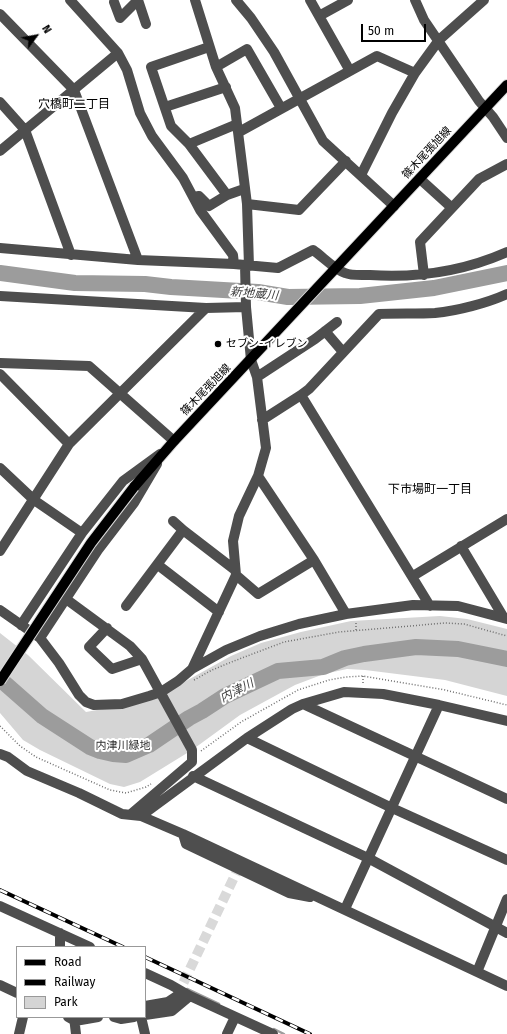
<!DOCTYPE html>
<meta charset="utf-8">
<style>
body{margin:0}
#map{position:relative;width:507px;height:1034px;overflow:hidden;background:#fff;font-family:"Fira Sans",sans-serif}
canvas{display:block}
.legend{position:absolute;left:16px;top:946px;width:130px;height:72px;box-sizing:border-box;background:#fff;border:1px solid #999;margin:0;padding:5px 7px;list-style:none;font-size:12px;color:#000}
.legend li{display:flex;align-items:center;gap:8px;height:20px}
.legend b{width:20px;border:1px solid #999}
.north{position:absolute;left:16px;top:16px;width:40px;height:40px;-webkit-text-stroke:3px #fff;paint-order:stroke;rotate:58deg;font-size:11px;font-weight:700;line-height:16px;text-align:center;color:#000}
.north::after{content:'';display:block;margin:auto;width:14px;height:18px;background:#000;clip-path:polygon(50% 0,100% 100%,50% 72%,0 100%)}
.scale{position:absolute;left:361px;top:24px;width:65px;height:18px;box-sizing:border-box;border:2px solid #000;border-top:0;padding-left:5px;font-size:12px;line-height:14px;white-space:nowrap;color:#000;-webkit-text-stroke:3px #fff;paint-order:stroke}
</style>
<div id="map">
<canvas width="507" height="1034"></canvas>
<ul class="legend">
<li><b style="height:5px;background:#000"></b>Road</li>
<li><b style="height:5px;background:#000"></b>Railway</li>
<li><b style="height:11px;background:#d5d5d5"></b>Park</li>
</ul>
<div class="north">N</div>
<div class="scale">50 m</div>
</div>
<script>
const context = document.querySelector('canvas').getContext('2d');
context.lineJoin = 'round';
function fillPath(path, color) {
  context.fillStyle = color;
  context.fill(path, 'evenodd');
}
function trace(path, color, width, dash) {
  context.strokeStyle = color;
  context.lineWidth = width;
  context.lineCap = dash ? 'butt' : 'round';
  context.setLineDash(dash || []);
  context.stroke(path);
}
function label(font, color, halo, rows, align = 'center') {
  context.font = font + ' "Fira Sans","Noto Sans JP",sans-serif';
  context.lineWidth = 4;
  context.setLineDash([]);
  context.textBaseline = 'middle';
  context.strokeStyle = halo;
  context.fillStyle = color;
  for (const [text, x, y, turn = 0] of rows) {
    context.save();
    context.translate(x, y);
    context.rotate((+turn || 0) * Math.PI / 180);
    context.textAlign = isNaN(turn) ? turn : align;
    if (halo) context.strokeText(text, 0, 0);
    context.fillText(text, 0, 0);
    context.restore();
  }
}
fillPath(new Path2D(`
 M440,616l27,3 40,10v67l-62,-16 -80,-10 -18,-1 -23,5 -29,11 -55,30 -48,35 -52,32 -16,5 -14,-3 -70,-34 -17,-10 -23,-27v-80l28,22 58,57 66,-12 79,-44 30,-13 40,-11 50,-11z`), '#d5d5d5');
trace(new Path2D(`
 M187,989l32,15
 M274,1029l10,5`), '#9c9c9c', 2.5);
trace(new Path2D(`
 M0,273l75,10 70,1 26,3 87,5 30,5 72,-1 74,-8 73,-15
 M0,679l42,37 48,31 10,4 13,3 13,1 23,-10 40,-27 13,-7 23,-15 53,-25 45,-4 22,-9 19,-4 52,-7 42,2 49,10`), '#9c9c9c', 16);
trace(new Path2D(`
 M177,996l61,-127`), '#d9d9d9', 10, [10, 5]);
const major = new Path2D(`
 M134,487l40,-46 333,-356`);
trace(major, '#dbdbdb', 12);
trace(new Path2D(`
 M356,623v7
 M363,676v7
 M194,680l18,-10 22,-9 50,-19 55,-10 106,-9 19,1 43,12
 M0,726l20,20 16,11 74,33 16,3 20,-6 5,-3
 M201,751l40,-29 57,-32 31,-10 17,-3 17,-1 82,14 62,15`), '#707070', 1.5, [1, 2]);
trace(new Path2D(`
 M70,0l48,53 9,17 13,43 12,23 31,42 17,32 33,45 1,9
 M138,0l8,24
 M195,0l21,67 19,41 12,96 2,62
 M236,0l15,18 23,34 49,89 71,65
 M310,0l40,71
 M415,0l9,20 55,81 14,16 14,21
 M114,2l6,16 18,-18
 M0,14l74,76 64,170
 M319,16l29,-16
 M209,47l-58,20 20,59 18,18 38,51
 M216,67l31,-18 34,59
 M0,102l25,28 46,125
 M165,107l61,-20
 M239,132l138,-76 38,17
 M189,144l48,-20
 M0,151l118,-98
 M361,175l31,-62 23,-40 24,-33 45,-40
 M420,179l32,29
 M193,197l6,-1 10,10 18,-11 17,-6
 M247,204l52,6 47,-49
 M0,248l138,12 96,4 44,4 35,-18c9,6 22,20 32,23 7,3 17,2 25,2 46,3 94,-4 137,-23
 M424,275l-4,-33 59,-63 28,-15
 M0,296l206,12 40,-1
 M325,331l18,21
 M0,363l89,3 85,75
 M0,374l69,70
 M257,377l58,-38 22,-17
 M301,395l8,-6 70,-75c19,-1 37,0 56,-1 22,-2 52,-10 72,-19
 M262,420l39,-25 129,211
 M0,468l34,32 48,33
 M258,476l56,84 32,54
 M173,521l10,9 52,40
 M461,546l43,72
 M0,551l69,-107 137,-136
 M158,565l61,47
 M236,575l22,19 56,-34
 M413,576l94,-57
 M66,599l64,47 12,13 50,91v12l-61,52
 M126,606l57,-76
 M0,610l40,28 19,25 20,32 7,7 8,3 28,-1 27,-8 12,-4 17,-11 14,-12 34,-19 34,-14 39,-12 47,-10 67,-9 45,1 49,13
 M21,625l61,-92 41,-52 37,-27
 M107,628l-18,19 23,22 30,-10
 M40,638l58,-88 36,-47 23,-39
 M192,669l44,-94 -3,-34 6,-25 19,-40 8,-28 -9,-71 -6,-17 -5,-53 -1,-42
 M303,704l204,95
 M247,738l145,70 115,52
 M0,754l8,3 19,14 52,22 43,21 19,2 42,18 324,152
 M193,776l175,82 139,75
 M141,816l106,-78 45,-29 11,-5 41,-12 39,2 56,11 68,16
 M183,834l3,10 103,49 21,4
 M0,906l90,41
 M345,909l94,-204
 M60,933v14
 M477,972l30,-73
 M145,973l26,12 19,11
 M0,985l17,8
 M145,1006l23,-4 9,-6
 M145,1015l27,-4 18,-15 83,38
 M68,1017l7,4 23,-4
 M74,1017l2,17
 M114,1017l7,2 13,-2
 M141,1017l4,17
 M19,1034l4,-17
 M227,1034l8,-17`), '#4e4e4e', 10);
trace(major, '#000', 10);
const rail = new Path2D(`
 M0,890l123,57
 M145,957l165,77`);
trace(rail, '#000', 4);
trace(rail, '#fff', 2.5, [8]);
const majorBridge = new Path2D(`
 M0,681l91,-138 43,-56`);
trace(majorBridge, '#dbdbdb', 12, []);
trace(majorBridge, '#000', 10);
for (const [x, y, r, color] of [
 [218,344,4,"#000"]
]) {
  const dot = new Path2D();
  dot.arc(x, y, r, 0, 2 * Math.PI);
  context.fillStyle = color;
  context.fill(dot);
  trace(dot, '#fff', 1.5);
}
label('11px', '#000', '#fff', [
 ["篠木尾張旭線",427,153,-47],
 ["篠木尾張旭線",206,390,-46]
]);
label('11px', '#000', '#fff', [
 ["セブン-イレブン",226,344]
], 'left');
label('11px', '#2c2c2c', '#fff', [
 ["内津川緑地",123,746]
]);
label('12px', '#000', '#fff', [
 ["穴橋町二丁目",74,105],
 ["下市場町一丁目",430,490]
]);
label('italic 12px', '#3d3d3d', '#fff', [
 ["新地蔵川",254,294,5],
 ["内津川",237,691,-27]
]);
</script>
